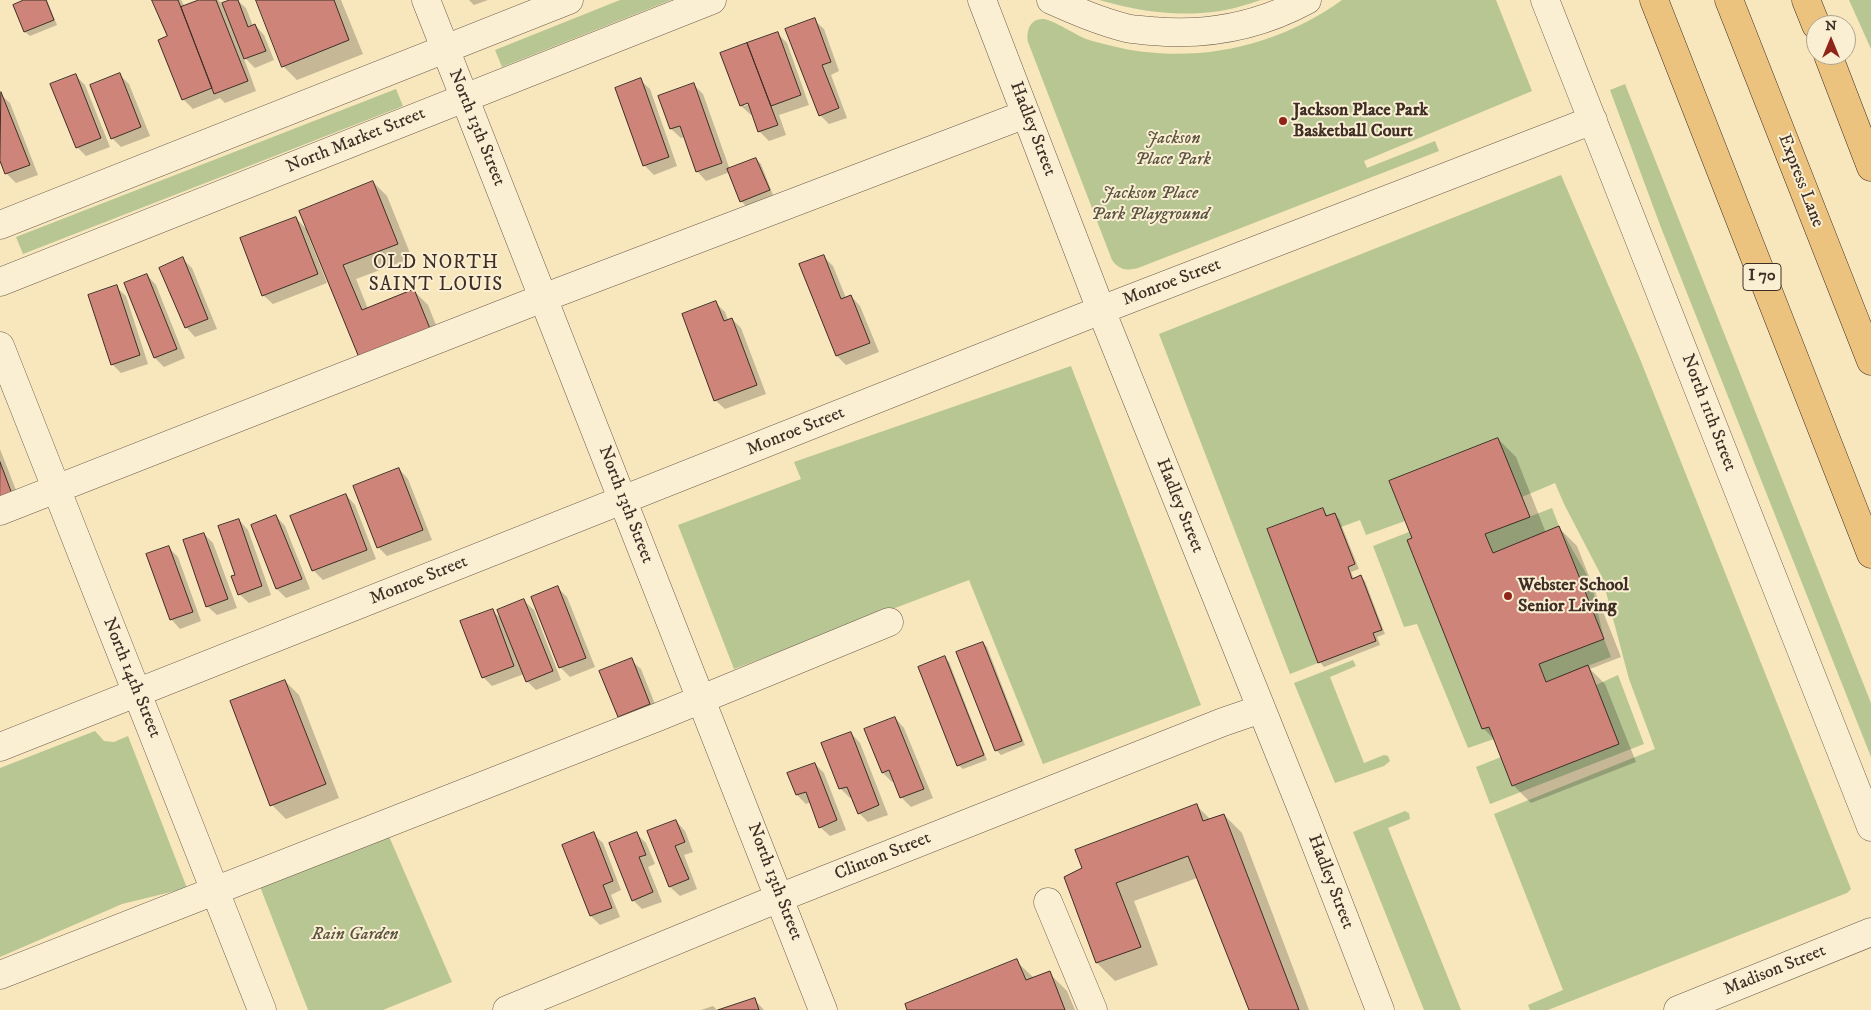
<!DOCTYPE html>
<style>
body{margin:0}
#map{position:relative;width:1871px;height:1010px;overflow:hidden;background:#f8e6bc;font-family:"IM FELL DW Pica",serif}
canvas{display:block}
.north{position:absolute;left:1806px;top:15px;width:50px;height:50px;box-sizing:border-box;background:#faefd3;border:1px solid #afa28e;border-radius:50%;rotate:0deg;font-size:14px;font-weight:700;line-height:20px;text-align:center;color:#3e2e26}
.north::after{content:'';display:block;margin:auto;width:18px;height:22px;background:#8f2418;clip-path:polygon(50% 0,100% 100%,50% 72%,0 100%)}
</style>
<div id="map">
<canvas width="1871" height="1010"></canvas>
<div class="north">N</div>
</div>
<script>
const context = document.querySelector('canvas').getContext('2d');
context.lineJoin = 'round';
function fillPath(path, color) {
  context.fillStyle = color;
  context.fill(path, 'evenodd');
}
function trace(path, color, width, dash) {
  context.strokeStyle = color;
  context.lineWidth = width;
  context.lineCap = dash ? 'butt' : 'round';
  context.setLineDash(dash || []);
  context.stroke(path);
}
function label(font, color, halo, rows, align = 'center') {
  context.font = font + ' "IM FELL DW Pica",serif';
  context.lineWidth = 4;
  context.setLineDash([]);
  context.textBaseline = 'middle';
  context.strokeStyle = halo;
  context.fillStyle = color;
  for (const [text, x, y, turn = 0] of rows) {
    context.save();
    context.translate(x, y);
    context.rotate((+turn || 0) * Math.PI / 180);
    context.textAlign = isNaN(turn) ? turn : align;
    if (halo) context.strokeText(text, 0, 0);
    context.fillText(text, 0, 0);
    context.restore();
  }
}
fillPath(new Path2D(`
 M620,0h51l-169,67 -7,-17z
 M1099,0h162c-13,4 -27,9 -41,11 -44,6 -78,1 -121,-11z
 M1342,0h154l36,91 -168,70 3,7 68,-27 4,10 -301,117c-13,3 -18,2 -26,-8l-84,-218c-2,-11 2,-24 16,-23 11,2 30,15 42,20 6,2 14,4 22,6 81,21 166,4 234,-45z
 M1849,0h22v49z
 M1625,84l246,619v54l-211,-532 -50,-135z
 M396,89l7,17 -380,148 -7,-17z
 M1561,175l79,184 211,530 -4,4 -299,117h-18l-2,-5 35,-15 -69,-176 161,-65 -26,-70 -27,-102 -38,-73 -9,-21 -33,14 -24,-59 -109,43 16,40 -39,14 -6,-15 -19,7 -6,-14 -9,3 -4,-8 -55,21 51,134 -28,11 -131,-340z
 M1071,366l130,339 -158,59 -74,-184 -235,89 -56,-144 123,-46 -7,-17z
 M1552,508l7,18 32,56 13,57 7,18 -65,25 -7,-18 65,-25 -44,-112 -67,26 -8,-19z
 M1409,532l3,6 -5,2 75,188 7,-1 5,12 -26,9 -51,-124 -13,3 -31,-81z
 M1353,660l3,6 -26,11 34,86 20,-8 4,1 2,5 -6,5 -49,17 -41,-100z
 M1618,675l26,69 -154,60 -14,-37 25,-10 12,29 106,-42 -23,-59z
 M95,731l9,10 10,1 14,-6 59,152 -65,16 -122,53v-189z
 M1405,811l4,2 1,6 -22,9 73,182h-37l-71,-178z
 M388,834l64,148 -69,28h-75l-49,-126z`), '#b8c694');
fillPath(new Path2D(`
 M28,0h19l10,25 -27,11 -5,-4 -10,-27z
 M154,0h27l4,7 17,-7h16l4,4 15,-4 9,8 7,18 2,-1 9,10 10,25 -19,8 -12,-12 13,35 -31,12 -5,-5 -27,11 -10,-10 -15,-62z
 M257,0h84l22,54 -66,26 -14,-14z
 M469,0h19l-14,5z
 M814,20l10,9 15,42 -8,4 16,43 -18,6 -9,-9z
 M777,33l10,10 22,62 -30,10 7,20 -17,6 -9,-9 -7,-18 -2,1 -10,-9 -19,-52zM754,102l-10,4v-3z
 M75,75l10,10 25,62 -24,9 -9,-9z
 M120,75l9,9 21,52 -29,11 -9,-9z
 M640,80l10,9 27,77 -23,9 -10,-10z
 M694,85l9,9 27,76 26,-11 5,5 12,31 -27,11 -5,-5 -11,-29 -24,9 -9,-10 -12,-34 -4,1 -10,-9z
 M0,94l10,9 28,72 -22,8 -10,-10 -6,-16z
 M373,182l14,14 25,62 -56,21 12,30 46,-18 14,14 16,40 -69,28 -65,-139 -2,1 19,48 -54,21 -10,-9 33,-77 13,14z
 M823,256l10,10 13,32 5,-2 9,10 19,46 -33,13 -9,-9z
 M183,259l9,9 25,61 -22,8 -9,-10z
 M147,275l9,10 29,73 -21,9 -9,-9z
 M116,287l10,9 22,68 -27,9 -9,-9z
 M716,303l9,9 3,8 4,-1 9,9 25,66 -41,15 -10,-9z
 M1498,439l18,18 30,76 13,-5 18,18 44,111 -31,12 15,15 31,78 -105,41 -18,-18 -18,-45 -12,-12 -70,-190z
 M0,449l21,54 -21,8z
 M399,469l9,10 24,61 -45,16 -9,-9z
 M346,495l9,10 21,54 -53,21 -10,-10z
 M1322,509l6,7 7,-2 4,5 20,50 -8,3 3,7 7,-2 4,4 20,53 -8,3 3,8 -56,22 -4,-5z
 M276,516l9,10 25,63 -24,9 -9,-9z
 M239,520l9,10 23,65 -22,8 -10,-9 -2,-19z
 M204,534l9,9 24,65 -20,7 -10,-9z
 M169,548l9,9 23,64 -21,8 -9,-10z
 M558,588l9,9 28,70 -25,10 -10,-10z
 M524,601l10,9 27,70 -25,10 -9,-9 -3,-7 -32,12 -9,-9 10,-66 10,10z
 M983,643l4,4 38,98 -24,10 -5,-5z
 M944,658l5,4 38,98 -24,9 -5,-4z
 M631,660l10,9 18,45 -31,11 -9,-9z
 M285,681l14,14 40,103 -53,21 -14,-14z
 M895,718l9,10 29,70 -22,9 -10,-10 -6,-16 -3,1 -9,-9 -17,-43z
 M851,733l9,10 28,72 -20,7 -9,-9 -6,-16 -3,1 -10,-10z
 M815,764l9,9 22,57 -16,6 -10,-9 -9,-25 -5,2 -9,-9z
 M1196,805l15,15 13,-5 18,18 67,177h-59l-53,-132 -63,23 24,64 -43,16 -18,-18 -32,-85z
 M676,821l9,10 8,21 -9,3 13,34 -17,7 -10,-9 -21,-55z
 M593,834l10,9 18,47 -10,5 9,22 -20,8 -9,-9 -28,-70z
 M637,834l9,9 9,21 -7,3 14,35 -20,7 -9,-9z
 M1016,961l18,17 15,-5 18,18 8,19h-167z
 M754,999l10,11h-42z
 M713,1006l4,4h-16z`), '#0003');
const building = new Path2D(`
 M24,0h22l8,20 -30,12 -11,-27z
 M152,0h26l34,88 -30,12 -24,-60 9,-4z
 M199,0h17l32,81 -34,13 -33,-87z
 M230,0h8l10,27 7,-3 11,27 -22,8 -22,-56z
 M256,0h78l15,40 -67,27z
 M815,18l16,44 -9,3 17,43 -20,8 -34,-87z
 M778,32l23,63 -30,11 -24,-63z
 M747,43l31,82 -20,7 -10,-29 -8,3 -20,-53z
 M120,73l21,54 -30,12 -21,-54z
 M76,74l25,64 -25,10 -26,-64z
 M641,78l28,79 -26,9 -28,-78z
 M694,83l28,80 -26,9 -16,-46 -10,3 -12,-33z
 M1,92l29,73 -25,9 -5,-13z
 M756,158l14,32 -30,12 -13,-33z
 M373,181l25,63 -55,21 19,45 52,-21 17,42 -71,29 -61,-149z
 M296,217l22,57 -56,22 -22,-58z
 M824,255l17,44 10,-4 19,48 -34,13 -37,-92z
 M183,257l25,62 -23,9 -26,-60z
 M147,274l30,75 -23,9 -30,-75z
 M117,285l23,70 -29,10 -23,-70z
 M716,301l8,20 8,-3 25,67 -43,16 -32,-87z
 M1498,438l32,79 -45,17 8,19 66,-27 45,113 -65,25 7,18 42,-17 31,79 -107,42 -23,-59 -7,2 -75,-189 5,-2 -23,-57z
 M0,462l12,32 -12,5z
 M399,468l24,62 -46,18 -24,-62z
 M346,494l21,56 -55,21 -22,-55z
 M1323,508l3,8 9,-3 20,51 -7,3 4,12 9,-4 21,55 -9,3 3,8 -58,22 -51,-134z
 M276,515l26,64 -26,10 -25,-64z
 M239,519l23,67 -24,9 -7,-19 4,-1 -17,-49z
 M204,533l24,66 -22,8 -23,-67z
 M169,546l24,66 -23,8 -24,-66z
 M558,586l28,72 -27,10 -28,-71z
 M524,599l29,72 -27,11 -29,-72z
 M493,609l21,57 -32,12 -22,-57z
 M983,642l39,99 -27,10 -39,-99z
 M945,656l39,99 -27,11 -39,-99z
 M632,658l18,46 -32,13 -19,-46z
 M285,680l41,104 -56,22 -40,-105z
 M895,717l29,72 -24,9 -11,-28 -7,3 -18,-44z
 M851,732l28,73 -21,9 -11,-27 -8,2 -18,-46z
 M815,763l22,57 -18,8 -13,-36 -10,3 -9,-22z
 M1197,804l6,17 21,-7 75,196h-50l-61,-154 -72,27 25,64 -45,16 -32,-86 18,-9 -7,-18z
 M676,820l9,22 -10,4 14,33 -20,8 -22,-56z
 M594,832l19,49 -10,4 9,23 -22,8 -28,-71z
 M637,832l9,23 -7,2 14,35 -21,9 -23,-58z
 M1017,959l9,21 24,-9 15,39h-158l-2,-6z
 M755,998l4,12h-41z`);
fillPath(building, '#cf8479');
trace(building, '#3e2e26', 1);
const minor = new Path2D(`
 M426,0l397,1010
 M982,0l119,310 204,507 75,193
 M1051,0c25,11 48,21 75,28 8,2 18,2 26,3 54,5 107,-5 155,-31
 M1545,0l326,827
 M0,225l569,-225
 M0,282l712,-282
 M0,346l262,664
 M0,511l543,-213 483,-184
 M0,747l1101,-437 492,-190
 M1048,902l45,108
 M0,975l658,-258 231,-95
 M507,1010l272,-112 444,-176 38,-13
 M1678,1010l193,-78`);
const highway = new Path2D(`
 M1654,0l217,554
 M1729,0l142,361
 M1806,0l10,25
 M1828,55l43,112`);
trace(minor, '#6c5c4c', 29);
trace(highway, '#3e2e26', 29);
trace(minor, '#faefd3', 28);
trace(highway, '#ecc37e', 28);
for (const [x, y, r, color] of [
 [1283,121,5,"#8f2418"],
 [1508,596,5,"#8f2418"]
]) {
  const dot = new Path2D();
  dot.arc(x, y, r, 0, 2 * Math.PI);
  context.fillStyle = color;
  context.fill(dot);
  trace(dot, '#faefd3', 2);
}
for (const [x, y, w] of [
 [1762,277,38]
]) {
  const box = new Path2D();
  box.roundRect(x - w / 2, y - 13.5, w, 27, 4);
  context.fillStyle = '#faefd3';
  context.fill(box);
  trace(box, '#3e2e26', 1);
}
label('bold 16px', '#3e2e26', null, [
 ["I 70",1762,277]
]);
label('bold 18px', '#3e2e26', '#faefd3', [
 ["Jackson Place Park",1293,111],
 ["Basketball Court",1293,132],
 ["Webster School",1518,586],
 ["Senior Living",1518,607]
], 'left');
label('18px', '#3e2e26', '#faefd3', [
 ["North 13th Street",476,128,68],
 ["Hadley Street",1032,129,69],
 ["North Market Street",356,141,-22],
 ["Express Lane",1800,181,69],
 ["Monroe Street",1172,283,-21],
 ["North 11th Street",1708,413,69],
 ["Monroe Street",796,432,-22],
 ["North 13th Street",625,505,69],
 ["Hadley Street",1179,506,68],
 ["Monroe Street",419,581,-22],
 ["North 14th Street",131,678,68],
 ["Clinton Street",883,857,-22],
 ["North 13th Street",774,882,69],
 ["Hadley Street",1330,882,69],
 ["Madison Street",1775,971,-22]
]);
label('italic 18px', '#5c5442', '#faefd3', [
 ["Jackson",1173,139],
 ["Place Park",1173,160],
 ["Jackson Place",1150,194],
 ["Park Playground",1150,215],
 ["Rain Garden",355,935]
]);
context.letterSpacing = '1px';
label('19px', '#3e2e26', '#faefd3', [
 ["OLD NORTH",436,264],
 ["SAINT LOUIS",436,286]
]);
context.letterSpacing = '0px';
</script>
